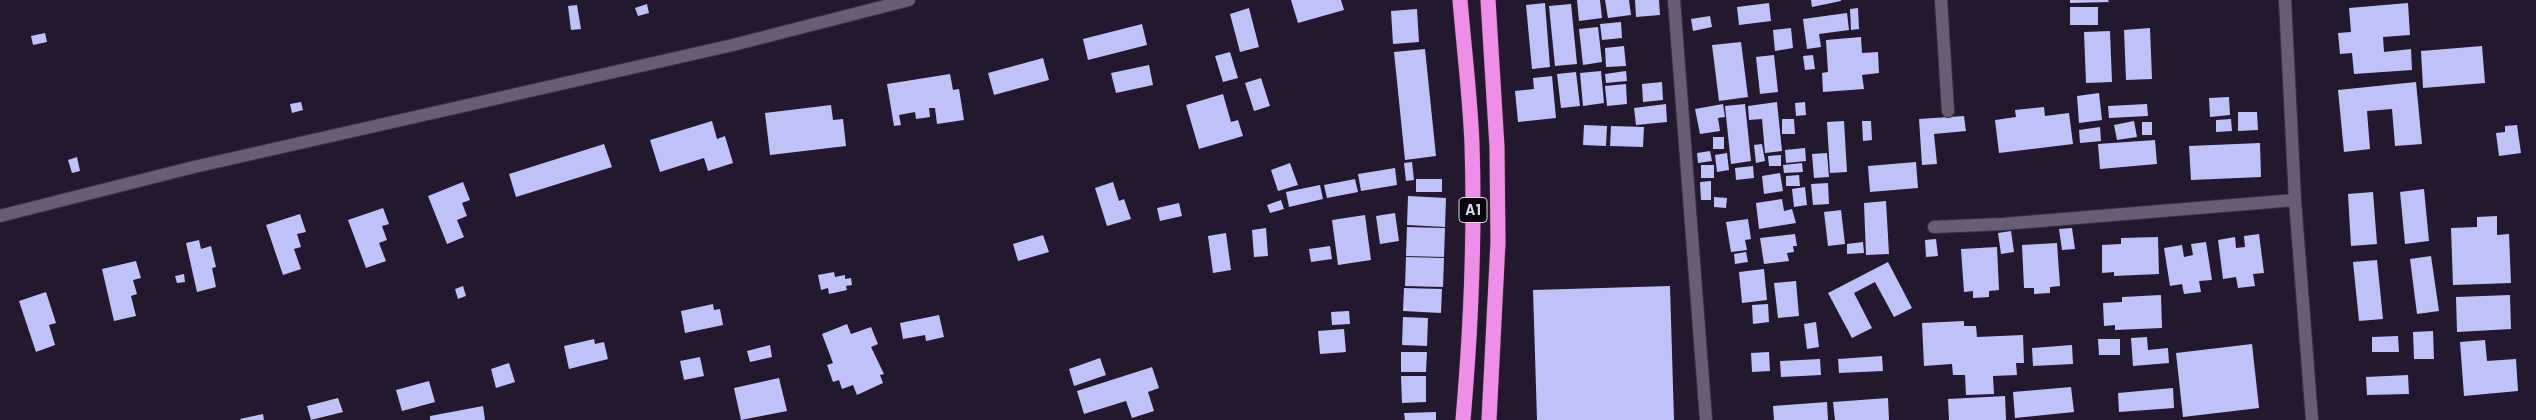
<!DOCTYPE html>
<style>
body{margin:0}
canvas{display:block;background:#23182d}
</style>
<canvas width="2536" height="420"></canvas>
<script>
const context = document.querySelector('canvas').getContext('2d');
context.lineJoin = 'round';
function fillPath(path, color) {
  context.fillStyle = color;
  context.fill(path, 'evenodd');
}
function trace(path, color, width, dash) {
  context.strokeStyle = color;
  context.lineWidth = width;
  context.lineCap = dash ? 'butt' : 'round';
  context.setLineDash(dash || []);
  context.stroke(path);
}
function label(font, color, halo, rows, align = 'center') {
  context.font = font + ' Barlow,sans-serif';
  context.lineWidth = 5;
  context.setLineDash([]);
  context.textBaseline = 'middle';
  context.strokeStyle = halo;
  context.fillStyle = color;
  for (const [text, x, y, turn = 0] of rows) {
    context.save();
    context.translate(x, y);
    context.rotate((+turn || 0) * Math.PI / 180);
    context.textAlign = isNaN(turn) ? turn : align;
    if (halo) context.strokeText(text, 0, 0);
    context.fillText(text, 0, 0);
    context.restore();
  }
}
fillPath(new Path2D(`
 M1291,0h50l3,10 -46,13z
 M1577,0h23l2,18 -23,3z
 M1605,0h24l2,15 -23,3z
 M1635,0h24l1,15 -24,2z
 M1811,0h30v1l-29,6z
 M2070,0h38l1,2 -39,1z
 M1545,3l5,64 -18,2 -6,-64z
 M1769,3l2,18 -32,4 -2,-18z
 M2408,3l2,32 -27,2 1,15 27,-3 1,21 -58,4 -2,-21 -12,1 -2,-21 13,-1 -2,-24z
 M647,4l2,9 -11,3 -3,-8z
 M1571,4l6,60 -22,2 -6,-60z
 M577,5l4,24 -10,1 -3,-24z
 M2070,7h28v18h-28z
 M1249,8l10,39 -19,5 -10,-38z
 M1858,8l1,21 -8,1 -1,-21z
 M1417,9l2,33 -26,2 -2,-33z
 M1847,13l2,17 -30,4 2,13 -14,2 -4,-30z
 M1710,16l2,11 -19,4 -2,-12z
 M1621,22l1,16 -20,2 -2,-16z
 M1142,24l5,21 -59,15 -5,-21z
 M1598,27l4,35 -19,3 -4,-36z
 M1791,28l2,20 -18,3 -2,-21z
 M2150,28l2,51 -26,1 -2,-50z
 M2110,31l2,51 -26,1 -2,-51z
 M45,33l2,9 -14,3 -2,-9z
 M1861,37l1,16 16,-1 1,21 -17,2 2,14 -41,3 -1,-19 6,-1 -2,-32z
 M1741,42l7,55 -29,4 -7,-56z
 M1624,46l2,20 -20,1 -1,-19z
 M2482,46l3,37 -62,5 -2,-37z
 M1425,49l11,107 -31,4 -11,-108z
 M1230,52l8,26 -15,4 -8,-26z
 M1774,55l4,37 -18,2 -4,-37z
 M1813,55l2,14 -10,1 -2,-14z
 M1043,58l6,22 -55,15 -6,-22z
 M1149,65l4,20 -37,8 -5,-20z
 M1601,71l3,32 -21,3 -3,-33z
 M1626,71l1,10 -21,2 -1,-9z
 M1576,72l4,34 -19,2 -4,-34z
 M950,74l3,16 6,-1 5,31 -27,4 -2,-16h-6l1,9 -14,2 -1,-7 -16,3 2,10 -7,1 -7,-42z
 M1552,76l4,42 -38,4 -3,-31 19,-2 -1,-11z
 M1261,78l9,28 -16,5 -9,-28z
 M1662,82l1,18 -20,2 -1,-18z
 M2416,82l6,62 -27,2 -3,-37 -25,2 3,38 -26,3 -6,-62z
 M1626,84l1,20 -20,2 -2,-20z
 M2099,93l3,27 -23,3 -2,-27z
 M1223,94l8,28 7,-2 5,16 -44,13 -13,-44z
 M2229,97l1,18 -20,2 -1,-19z
 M301,102l2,8 -11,3 -2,-9z
 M1777,102l5,49 -17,2 -3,-34 -13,1 -1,-14z
 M1805,102l1,13 -10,1 -1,-13z
 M1666,104l1,18 -31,3 -2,-17z
 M1723,104l2,13 -7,1 2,13 -20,3 -5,-25z
 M1745,104l6,57 -20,3 -6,-58z
 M2147,104l1,12 -39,2 -1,-12z
 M831,105l2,15 10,-1 3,27 -76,9 -5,-42z
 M2044,107l1,9 24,-3 4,31 -74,9 -4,-33 21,-3 -1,-7z
 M2238,112h19l1,18 -20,1z
 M1964,116l2,15 -32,3 3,30 -15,1 -3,-46z
 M1782,119h12l1,15h-13z
 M2231,119l1,12 -16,1v-12z
 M712,121l5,18 8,-3 8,27 -25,8 -4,-13 -44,14 -10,-32z
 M1844,121l3,51 -17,1 -3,-51z
 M1862,121h9l1,19 -9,1z
 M2134,121l3,16 -20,3 -3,-15z
 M2142,122h10v13h-10z
 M1584,125l23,1 -1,20 -23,-1z
 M2517,125l4,28 -22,3 -3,-23 9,-1v-6z
 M1611,126l33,1 -1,20 -33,-1z
 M2100,127l1,14 -21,2 -1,-13z
 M1713,137h11v12h-11z
 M2155,140l2,24 -57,5 -2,-25z
 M2260,143l1,34 -70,3 -2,-34z
 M604,144l8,23 -96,30 -7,-23z
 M1762,144l3,17 -9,2 -2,-18z
 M1805,148l1,13 -20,2 -1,-13z
 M1710,151l2,10 -14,2 -1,-10z
 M1727,153l2,17 -12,2 -2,-17z
 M1827,153l2,24 -15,1 -2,-24z
 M1781,155v11h-12l-1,-10z
 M77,157l3,14 -8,2 -4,-13z
 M1412,162l2,18 -8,1 -2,-18z
 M1916,162l2,26 -48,4 -2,-26z
 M1290,163l8,22 -20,6 -7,-21z
 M1802,163l1,9 -19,1 -1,-8z
 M1701,165h13v13h-13z
 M1753,166l1,12 -18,2 -1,-12z
 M1395,168l2,17 -36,6 -3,-17z
 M1780,173l3,18 -19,3 -2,-18z
 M1799,175l1,11h-14v-10z
 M1355,179l3,13 -31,6 -3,-13z
 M1416,179h26v13h-26z
 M1711,181v19h-10l-1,-18z
 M463,182l7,18 -8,3 5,13 -10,4 7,17 -17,7 -19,-48z
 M1113,182l6,19 5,-2 7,20 -24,7 -12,-38z
 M1828,183l1,21 -16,1 -2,-21z
 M1320,185l3,14 -34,8 -3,-15z
 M1805,187l2,18 -13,2 -2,-18z
 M2424,189l5,52 -24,3 -5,-52z
 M2373,192l4,52 -26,2 -3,-52z
 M1408,196l38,2 -1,29 -38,-2z
 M1714,197l13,1 -1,10 -12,-1z
 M1782,199l2,12 8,-2 4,14 -37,6 -3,-26z
 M1281,200l3,9 -14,4 -3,-8z
 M1886,201l3,53 -23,1 -2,-52z
 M1179,203l3,13 -22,5 -3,-13z
 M383,208l6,16 -7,2 5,14 -8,3 7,18 -20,7 -18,-48z
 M1841,210l4,34 -17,2 -4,-34z
 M1395,213l4,28 -19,3 -4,-28z
 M300,214l6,18 -9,2 4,13 -7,2 7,20 -18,6 -17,-50z
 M1365,215l6,45 -33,5 -6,-45z
 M2497,216v19l12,-1 2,49 -58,2 -2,-57 26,-1v-10z
 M1748,219l3,20 -6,1 2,10 -16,2 -5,-30z
 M1407,227l38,1 -1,29 -38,-1z
 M1266,228l2,28 -14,1 -2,-27z
 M2072,228l3,21 -13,1 -3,-21z
 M2011,231l3,21 -13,2 -3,-21z
 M1226,233l5,37 -18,3 -5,-37z
 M1795,234l2,12h-4l1,6 -7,1 2,8 -25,3 -4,-26z
 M2259,234l5,39 -11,1 2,12 -17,2 -2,-11 -13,2 -5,-39 17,-3 1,11 9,-1 -1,-11z
 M1043,235l6,17 -31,9 -5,-17z
 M2158,237l1,37 -45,2v-4l-12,1v-28l19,-1v-6z
 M1936,239l2,17 -12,1 -1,-17z
 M199,240l2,9 10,-3 5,21 -4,1 4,19 -19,5 -11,-49z
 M1863,242l1,11 -17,1v-10z
 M2206,242l6,38 -13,1 2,11 -17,2 -2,-10 -12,2 -6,-38 18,-3 2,12 9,-2 -2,-11z
 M2057,243l3,43 -10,1v6l-16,1v-6h-10l-2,-43z
 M1330,246l2,13 -21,3 -2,-13z
 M1997,247l2,43 -10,1v6l-16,1v-7l-9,1 -3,-43z
 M1746,252l2,10 -13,2 -1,-10z
 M2431,256l8,55 -22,3 -7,-55z
 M1406,257l38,1 -1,29 -38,-1z
 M2377,260l6,59 -24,2 -6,-59z
 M136,261l5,17 -8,2 4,14 -6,2 5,20 -22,5 -12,-52z
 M1888,262l24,46 -18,9 -19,-35 -21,11 18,35 -20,10 -24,-45z
 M1764,269l3,31 -25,3 -3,-31z
 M834,272l1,5 10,-2v4l6,-1 1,7 -6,1 1,4 -18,4 -1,-6 -7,2 -3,-15z
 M184,274l1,8 -8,1 -2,-7z
 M1796,281l3,35 -21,2 -4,-35z
 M463,286l3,10 -8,3 -3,-10z
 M1670,286l4,134h-137l-4,-130z
 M1404,288l38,1 -1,24 -38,-2z
 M46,292l10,31 -7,2 6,20 -19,7 -17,-51z
 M2161,295l1,33 -47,2v-5l-11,1 -1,-23 19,-1v-5z
 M2510,295l1,34 -54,3 -1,-35z
 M713,304l1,6 6,-1 3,16 -38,8 -4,-22z
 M1768,304l1,18 -16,2 -1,-19z
 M1349,311l1,13 -18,1 -1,-13z
 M939,315l5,22 -18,4 -1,-6 -22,4 -3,-16z
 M1403,317l25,1 -1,28 -25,-1z
 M1964,321v5h12l1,11 46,-2 1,28h-8l1,12 -24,1 1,18 -28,1 -1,-20h-12l-1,-11 -28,2 -2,-43z
 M1816,322l3,25 -12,2 -3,-25z
 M847,324l4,10 20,-7 7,17 -7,3 13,27 -4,1 3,8 -26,12 -4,-10 -11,4 -3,-9 -6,2 -6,-17 6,-2 -11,-29z
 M1344,329l2,23 -26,2 -2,-23z
 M2433,331l1,28h-20l-1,-27z
 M2398,336l1,16h-27v-15z
 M2147,337l1,13 20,-2 1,15 -36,3 -2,-28z
 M594,339l1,5 9,-2 4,17 -39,10 -5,-23z
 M2098,339h22v16h-21z
 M2485,340l2,21 29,-2 2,32 -54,5 -4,-54z
 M2252,344l7,64 -76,9 -7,-64z
 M770,345l2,12 -22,5 -3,-11z
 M2072,345l1,19 -40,2 -1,-18z
 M1401,352h26l-1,20h-25z
 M1769,352l1,19 -18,1 -1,-19z
 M1882,356l1,15 -44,2 -1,-14z
 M700,357l4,19 -20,4 -4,-19z
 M1100,358l6,17 -32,11 -5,-17z
 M1820,359l1,16 -40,2 -1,-16z
 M509,363l6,19 -19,6 -5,-19z
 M1152,367l7,21 -11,4 6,19 -22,7 -6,-17 -42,13 -7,-23z
 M2408,375l1,19 -42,1 -1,-18z
 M1401,376h25v26l-24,1z
 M779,378l8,33 -46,9 -7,-32z
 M429,381l6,21 -33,9 -6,-21z
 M2071,387l3,25 -59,6 -2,-26z
 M2173,388l1,20 -55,4 -1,-19z
 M2005,396l1,24h-57l-1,-21z
 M338,398l5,14 -32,8 -4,-14z
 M1888,398l1,22h-54l-2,-18z
 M1827,402l1,18h-54l-1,-14z
 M483,406l2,14h-55v-4z
 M1436,412v8h-31l-1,-7z
 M263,414l1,6h-23l-1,-1z`), '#bfc1f9');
const minor = new Path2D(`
 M1674,0l32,420
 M1941,0l7,111
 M2285,0l10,200 17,220
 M0,216l194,-49 539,-122 176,-45
 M1934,227l69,-3 292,-24`);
const highway = new Path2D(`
 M1460,0c4,48 10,96 12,144 3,92 -1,184 -9,276
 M1488,0l9,147 1,95 -9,178`);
trace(minor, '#3b3343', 14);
trace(highway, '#3b3343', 16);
trace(minor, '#695d76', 12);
trace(highway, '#ef8ee7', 15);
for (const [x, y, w] of [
 [1473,210,28]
]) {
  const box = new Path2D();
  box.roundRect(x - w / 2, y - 12.5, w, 25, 4);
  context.fillStyle = '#0a060e';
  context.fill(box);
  trace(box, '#e0dae8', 1);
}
label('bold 15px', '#e0dae8', null, [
 ["A1",1473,210]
]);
</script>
